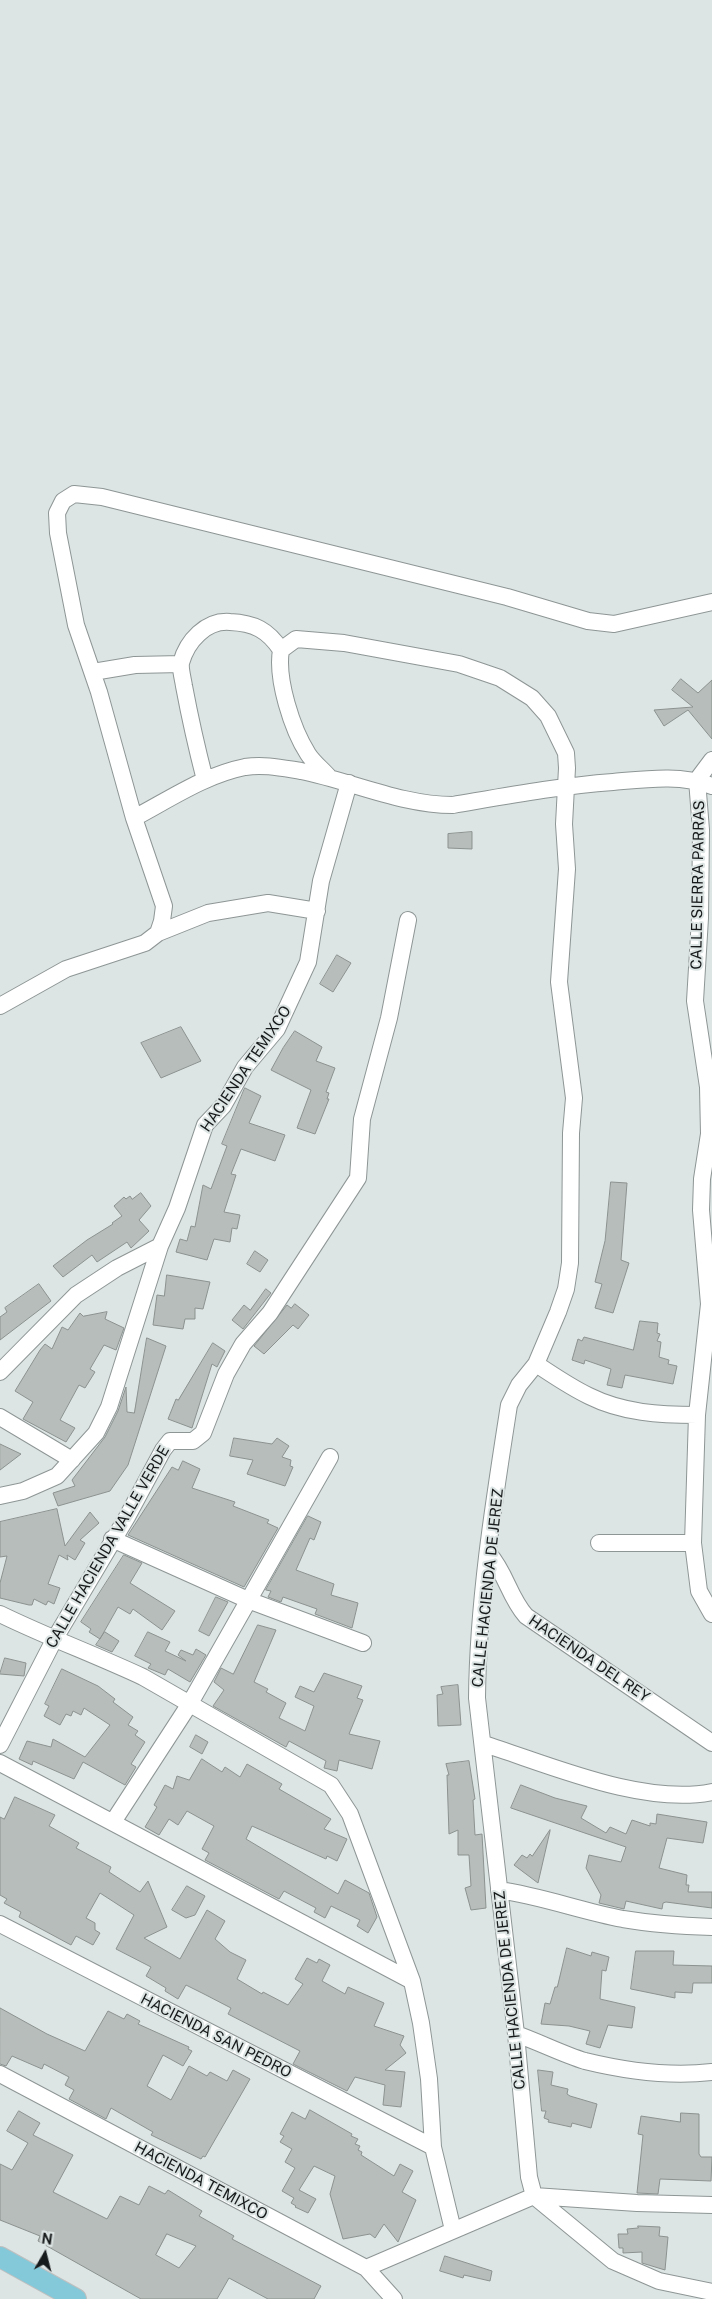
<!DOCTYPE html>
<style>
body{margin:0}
#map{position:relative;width:712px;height:2299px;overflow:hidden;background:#dde4e4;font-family:"Public Sans",sans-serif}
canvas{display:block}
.north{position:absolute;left:20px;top:2229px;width:50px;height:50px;-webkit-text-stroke:4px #dde4e4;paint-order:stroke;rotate:8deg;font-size:14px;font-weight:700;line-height:20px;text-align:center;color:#171a1a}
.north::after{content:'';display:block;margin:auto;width:18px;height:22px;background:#171a1a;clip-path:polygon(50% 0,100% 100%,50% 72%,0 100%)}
</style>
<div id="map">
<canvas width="712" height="2299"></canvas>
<div class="north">N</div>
</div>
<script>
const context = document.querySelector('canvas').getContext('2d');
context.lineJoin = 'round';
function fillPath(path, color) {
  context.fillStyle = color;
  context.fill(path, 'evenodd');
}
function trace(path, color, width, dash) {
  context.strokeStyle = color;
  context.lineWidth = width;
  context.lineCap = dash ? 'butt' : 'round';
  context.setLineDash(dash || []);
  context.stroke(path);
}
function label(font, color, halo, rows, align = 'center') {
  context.font = font + ' "Public Sans",sans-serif';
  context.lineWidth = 4;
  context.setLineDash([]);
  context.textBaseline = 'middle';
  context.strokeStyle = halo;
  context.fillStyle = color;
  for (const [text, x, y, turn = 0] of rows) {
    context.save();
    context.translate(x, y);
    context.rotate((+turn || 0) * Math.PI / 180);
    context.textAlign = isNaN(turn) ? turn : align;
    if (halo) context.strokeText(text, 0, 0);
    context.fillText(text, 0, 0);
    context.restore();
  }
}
const building = new Path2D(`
 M681,679l17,14 14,-13v59l-24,-29 -24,16 -10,-16 39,-3 -21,-17z
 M472,832v17l-24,-1v-14z
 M337,955l14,8 -18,29 -13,-8z
 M181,1027l20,34 -40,17 -20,-35z
 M295,1031l27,16 -6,14 19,7 -9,24 3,1 -2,6h2l-14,35 -18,-6 14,-38 -40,-20 12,-22z
 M245,1088l16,8 -12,27 36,12 -10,26 -34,-12 -10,25 5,1 -12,37 16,3 -3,14 -5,-1 -2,14 -16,-3 -7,21 -31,-8 4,-13 7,2 4,-15 4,1 8,-42 8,4 16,-43 -5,-2z
 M611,1182l16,1 -6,77 8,3 -16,50 -18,-5 7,-24 -7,-2 10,-41z
 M141,1193l10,13 -12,14 10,11 -18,17 -4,-6 -30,20 -5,-7 -29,22 -10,-11 34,-26 26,-16 -1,-1 10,-7 -8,-10 10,-9 2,2 4,-3 2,3z
 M255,1251l13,9 -8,12 -13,-8z
 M167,1275l43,7 -7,27 -8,-1v11h-10l-2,10 -30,-4 4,-30 7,1z
 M39,1284l12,17 -51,39v-23l7,-5 -2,-4z
 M266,1289l5,4 -28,36 -11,-9 12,-15 6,5z
 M295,1304l14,11 -11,14 -5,-4 -29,29 -10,-8 33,-41 4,3z
 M107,1312l-2,7 19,9 -8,22 -12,-5 -14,24 5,3 -10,16 -6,-3 -19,35 15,8 -9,14 -43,-23 10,-17 -18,-11 25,-41 5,-6 7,5 10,-22 6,3 12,-17 3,3z
 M640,1321l18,2 -1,10 3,1 -3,7 4,1 -2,15 10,3 -1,4 9,2 -4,18 -48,-9 -3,13 -15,-3 4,-16 -26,-9 -1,4 -12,-4 6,-21 4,2 2,-4 49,13z
 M147,1338l19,8 -38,119 -18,26 -52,15 -5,-13 22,-7 -3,-6 33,-43 13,-26 8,-24 1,25 7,1z
 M213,1343l12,8 -8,16 -5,-3 -20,64 -24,-9 8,-20 2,1z
 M234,1438l38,6 5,-6 12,8 -7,11 9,3 -1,6 3,1 -8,19 -38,-12 6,-14 -23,-4z
 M0,1444l21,10 -21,16z
 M183,1461l17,8 -8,19 43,14 -2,4 36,14 -2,3 11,5 -34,59 -116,-52 44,-68 6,3z
 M57,1509l8,37 25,-34 9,11 -19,17 5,3 -10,17 -8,-5 1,5 -9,-5 -11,29 12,4 -6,16 -6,-3 -2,4 -12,-6 -2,6h-3l-29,-7v-15l7,-27 -7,1v-35z
 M308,1516l13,6 -7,18 -4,-2 -14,32 38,14 -3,11 27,8 -6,25 -37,-14 2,-5 -34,-12 -2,5 -13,-5 3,-6 -5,-1z
 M124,1555l18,8 -12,20 45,28 -13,19 -29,-21 -3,5 -12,-7 -18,32 -11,-7 2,-3 -10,-7z
 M216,1597l12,5 -19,34 -10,-5z
 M258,1625l18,5 -22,52 14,7 -2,3 20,11 -7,15 26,13 9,-25 -19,-9 5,-11 14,6 10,-19 38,13 -5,12 6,2 -14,34 31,7 -8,28 -33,-9 -2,11 -13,-3 2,-7 -37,-20 -3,6 -73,-41 11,-16 -10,-8 7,-14 12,6z
 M105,1632l14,9 -7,11 -16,-7z
 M148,1632l22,10 -5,9 21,10 -8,-6 3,-5 12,5 3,-6 10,6 -16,27 -22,-13 -3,6 -17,-7 3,-4 -16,-8z
 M5,1658l21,5 -2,13 -24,-2z
 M62,1669l36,17 17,13 -2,3 20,15 -5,8 10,6 -3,4 10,7 -14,22 5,3 -11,18 -42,-23 -9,17 -41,-18 -1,4 -13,-6 8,-18 24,6 2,-8 32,18 25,-32 -26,-17 -3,7 -8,-4 -2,5 -5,-2 -6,11 -16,-9 5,-10 -4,-2z
 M458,1685l3,40 -23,1 -1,-31 6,-1 -2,-7z
 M196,1735l12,7 -6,12 -12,-7z
 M202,1759l20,13 3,-5 15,10 7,-13 35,20 -3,5 52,30 -7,10 23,10 -10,22 -10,-5 -1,3 -74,-33 -6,13 92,55 7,-14 24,13 8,24 -9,16 -11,-7 3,-6 -29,-14 -6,12 -11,-6 2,-4 -32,-17 -5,8 -74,-39 4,-7 -7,-4 12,-23 -27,-15 -9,14 -9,-6 -10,16 -14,-8 12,-20 -3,-2 11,-20 8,4 4,-13 12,4z
 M469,1761l6,38 -2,1 2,35 7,-1 4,74 -15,2 -6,-22 6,-2 -2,-31h-11v-25l-9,4 -2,-59h2l-3,-11z
 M521,1785l34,13 32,8 -6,12 25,15 4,-6 16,7 6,-14 18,6v-3l6,1 1,-10 50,8 -4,21 -36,-5 -8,30 28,7 -1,10h3l-1,7h24v16l-46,-6 -3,1 -1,6 -36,-8 -2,8 -25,-6 2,-8 -15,-27 3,-13 32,7 5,-15 -115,-39z
 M15,1797l40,18 -6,11 30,17 -3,5 35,19 -2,5 31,20 8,-11 19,46 -23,11 36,21 27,-49 18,11 -10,18 15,13 16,8 -9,19 25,15 1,-2 25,13 15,-21 -8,-5 12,-21 10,5 2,-4 11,6 -8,16 23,13 3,-7 36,16 -10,23 30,10 -4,9 6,8 -21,17 20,2 -4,35 -18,-2 2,-20 -30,-8 -8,14 -54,-27 7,-13 -72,-37 3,-6 -27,-14 -18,-9 -8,14 -13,-8 1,-3 -20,-12 5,-9 -35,-18 18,-34 -34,-22 -14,25 9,5v7l5,3 -7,12 -17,-9 -5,9 -52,-28 2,-5 -17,-9 3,-4 -7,-4v-78l4,2z
 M550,1830v1l-12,52 -24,-18 8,-10 5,3 3,-4 2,2z
 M187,1886l18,10 -10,19 -9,3 -14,-8z
 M567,1948l24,8 1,-4 17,5 -3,14 -4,-1 -2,29 35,8 -3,21 -24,-3 -8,23 -14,-4 4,-13 -21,-5 -28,-2 4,-21 5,1 5,-17h2z
 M636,1951h38l-1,14 39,1v17h-19l-1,10 -17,-1v6l-44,-9z
 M0,2008l47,26 38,17 23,-40 16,8 3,-5 13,7 -2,3 51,23 -1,2 4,2 -9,15 -20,-11 -16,31 24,14 18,-34 18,10 3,-4 17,9 6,-11 17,9 -45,78 -2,-1 -2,3 -50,-24 2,-3 -42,-24 -5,11 -37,-20 5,-9 -9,-5 4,-8 -25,-13 -2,5 -30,-13 -6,10 -6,-2z
 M538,2070l15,2 -2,13 17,4 -1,5 3,2 27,8 -6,24 -19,-5 -1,4 -23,-5 1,-2 -5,-2 2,-7h-4z
 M310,2110l42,24 -1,2 7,3 -3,5 5,2 -2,4 4,2 -1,3 33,21 6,-12 13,7 -11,21 14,8 -18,42 -14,-18 -9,14 -5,-4 -27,5 -13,-45 5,-18 -21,-10 -15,24 17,9 -8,14 -13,-6 1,-1 -5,-3 3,-5 -12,-7 13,-23 -10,-6 7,-13 -12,-7 4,-6 -4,-2 12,-22 13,7z
 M19,2111l21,12 -7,12 40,20 -20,37 54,27 13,-23 19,9 10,-19 16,8 3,-4 34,21 -3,5 35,20 -2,3 89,47 -7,13h-46l-39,-21 -12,21h-76l-103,-58 2,-5 -40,-16v-56l12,6 16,-27 -21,-12zM167,2234l29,12 -17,22 -23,-13z
 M681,2113l18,1v40l2,3h11l-1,24 -51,-2 -2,15 -21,-1 6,-58 -5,-1 3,-18 39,6z
 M638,2226l22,1 -1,9 9,1 -3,33 -23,-7v-11l-19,1v-5h-4l-1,-14h10l-1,-5 11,-1z
 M445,2256l47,15 -2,10 -26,-6 -1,3 -23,-7z`);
fillPath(building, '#b6bdba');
trace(building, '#8b928f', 1);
const minor = new Path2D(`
 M281,650l15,-11 48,4 115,21 41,14 32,20 16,18 18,37 1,15 -3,56 3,45 -8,113 15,116 -3,35 -1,130 -4,26 -8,23 -22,52 -17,21 -10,20c-15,96 -31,195 -32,293l39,336 13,143 5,19 79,65 46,20 53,11
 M281,650c-5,29 11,79 27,104 5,8 14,15 21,23
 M93,672l42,-7 46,-1
 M712,760l-15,20 4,50 -1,88 -5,83 13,86 1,47 -7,45 -1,31 8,94 -12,111 -4,128 6,48 13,23
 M205,780c-8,-31 -15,-62 -21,-94 -1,-7 -4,-17 -3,-23 6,-22 25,-43 49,-41 24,1 38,8 51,28
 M134,818c36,-19 71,-43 111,-51 19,-3 37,1 56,4 50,10 100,34 152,34 53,-9 106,-19 160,-23 33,-3 68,-8 99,4
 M158,933l4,-12 2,-15 -30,-88 -35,-126 -23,-67 -18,-92 -1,-20 6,-12 11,-7 28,3 405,100 81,24 26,3 98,-22
 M0,1006l66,-37 79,-26 13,-10 50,-20 60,-10 49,8
 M536,1364c17,11 34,23 53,32 34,17 71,19 108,19
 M0,1372l76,-77 41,-27 43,-22
 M0,1417l72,43
 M0,1496l23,-5 34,-15 39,-43 13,-26 51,-161 17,-38 28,-83 18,-19 22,-39 32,-38 31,-67 13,-81 28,-98
 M112,1539l136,61 115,43
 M599,1543h94
 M489,1554c17,19 20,43 37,62l186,127
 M0,1614c47,23 96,41 143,63l188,108 19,29 62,167 9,42 8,56 4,68 20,83
 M484,1744c66,21 159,62 228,48
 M0,1745l54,-105 73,-123 36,-67 7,-9h23l10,-8 23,-59 17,-30 27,-31 88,-135 4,-59 27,-101 19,-98
 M0,1763l412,218
 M113,1822l76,-117 141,-248
 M499,1890c42,6 82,21 124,29 30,5 59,7 89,8
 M0,1924l433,223
 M516,2034c23,8 46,20 69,27 41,10 85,16 127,11
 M0,2074l366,194 28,31
 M366,2268l168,-72 103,7 75,2`);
const major = new Path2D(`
 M0,2257l76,42`);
trace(minor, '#8e9595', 18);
trace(major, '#bebfbf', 22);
trace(minor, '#fff', 16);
trace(major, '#84c9d9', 20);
label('15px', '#171a1a', '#dde4e4', [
 ["CALLE SIERRA PARRAS",698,885,-89],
 ["HACIENDA TEMIXCO",246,1069,-56],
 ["CALLE HACIENDA VALLE VERDE",108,1547,-60],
 ["CALLE HACIENDA DE JEREZ",488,1588,-84],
 ["HACIENDA DEL REY",589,1659,34],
 ["CALLE HACIENDA DE JEREZ",510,1990,-96],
 ["HACIENDA SAN PEDRO",216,2036,27],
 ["HACIENDA TEMIXCO",201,2181,28]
]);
</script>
